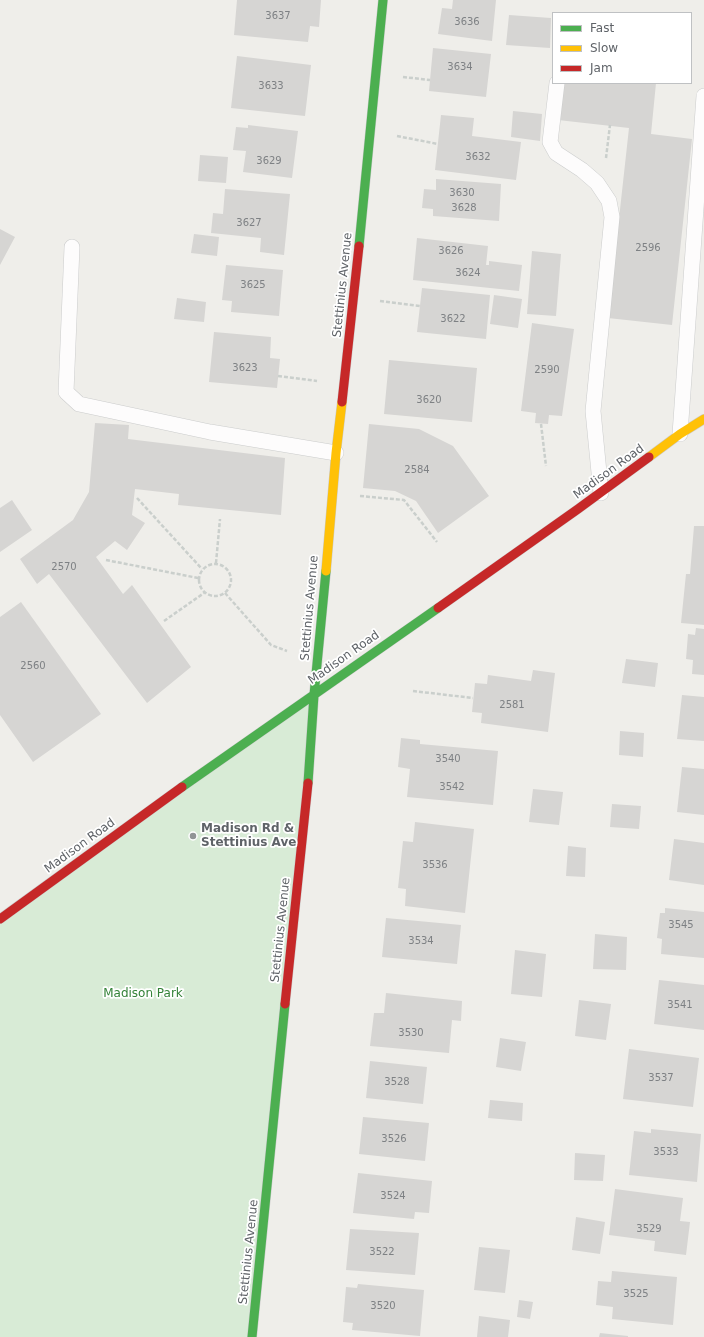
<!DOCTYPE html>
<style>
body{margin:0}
#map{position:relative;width:704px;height:1337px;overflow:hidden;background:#efeeea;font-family:"DejaVu Sans",sans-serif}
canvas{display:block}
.legend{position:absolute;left:552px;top:12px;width:140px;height:72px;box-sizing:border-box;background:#fff;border:1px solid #bfc1c3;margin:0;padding:5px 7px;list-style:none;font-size:12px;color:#5f6368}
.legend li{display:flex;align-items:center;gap:8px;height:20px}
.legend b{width:20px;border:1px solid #bfc1c3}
</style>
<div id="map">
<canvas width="704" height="1337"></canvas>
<ul class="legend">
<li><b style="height:5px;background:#4caf50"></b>Fast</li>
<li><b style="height:5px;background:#ffc107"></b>Slow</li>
<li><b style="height:5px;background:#c62828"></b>Jam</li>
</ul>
</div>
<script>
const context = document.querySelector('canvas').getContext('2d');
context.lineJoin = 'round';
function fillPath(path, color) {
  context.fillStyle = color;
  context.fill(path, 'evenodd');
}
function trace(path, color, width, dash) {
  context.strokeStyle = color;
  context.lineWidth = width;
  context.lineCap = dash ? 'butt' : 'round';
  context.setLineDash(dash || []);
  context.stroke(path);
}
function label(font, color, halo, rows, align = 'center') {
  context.font = font + ' "DejaVu Sans",sans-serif';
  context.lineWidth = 3.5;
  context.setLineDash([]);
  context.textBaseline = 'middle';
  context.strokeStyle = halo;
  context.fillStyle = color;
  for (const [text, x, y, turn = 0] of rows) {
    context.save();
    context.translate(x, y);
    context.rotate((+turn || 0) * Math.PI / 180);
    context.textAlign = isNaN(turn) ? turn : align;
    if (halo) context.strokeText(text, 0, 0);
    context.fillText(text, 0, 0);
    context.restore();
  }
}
fillPath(new Path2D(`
 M314,695l-62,642h-252v-418z`), '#d8ebd6');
fillPath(new Path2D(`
 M237,0h84l-2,27 -9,-1 -2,16 -74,-7z
 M453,0h43l-4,41 -54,-7 4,-26 10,1z
 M509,15l42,3 -1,30 -44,-3z
 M433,48l58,6 -5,43 -57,-6z
 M237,56l74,9 -6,51 -74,-8z
 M562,83h94l-5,51 41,5 -20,186 -64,-7 21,-190 -71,-8z
 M513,111l29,3 -2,27 -29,-4z
 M441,115l33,3 -2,18 49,6 -5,38 -81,-10z
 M248,125l50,6 -6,47 -49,-6 3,-21 -13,-1 3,-23 12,1z
 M200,155l28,2 -2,26 -28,-2z
 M436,179l65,5 -2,37 -66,-5v-7l-11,-1 2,-19 12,1z
 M225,189l65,5 -6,61 -24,-3 1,-14 -50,-5 2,-20 10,1z
 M0,229l15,8 -15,28z
 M194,234l25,3 -2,19 -26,-3z
 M417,238l71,8 -2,19h3v-4l33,4 -3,26 -106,-11z
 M532,251l29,3 -5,62 -29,-2z
 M226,265l57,5 -4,46 -48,-4 1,-11 -10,-1z
 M422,288l68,7 -4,44 -69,-7z
 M494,295l28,4 -4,29 -28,-4z
 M177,298l29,4 -2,20 -30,-3z
 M532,323l42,6 -12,87 -13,-1 -1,9 -13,-1 1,-10 -15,-2z
 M214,332l57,5 -1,21 10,1 -3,29 -68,-6z
 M389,360l88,8 -5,54 -88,-8z
 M95,423l34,2 -1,14 157,19 -4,57 -103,-10 1,-11 -44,-5 -3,26 13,8 -18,27 -12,-9 -19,16 27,37 9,-9 59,82 -44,36 -98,-129 -12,10 -17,-25 53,-39 16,-28z
 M369,424l50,5 34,17 36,50 -51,37 -22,-32 -21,-10 -32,-3z
 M12,500l20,30 -32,22v-44z
 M694,526h10v99l-23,-2 5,-49h4z
 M21,602l80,112 -68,48 -33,-47v-98z
 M696,628l8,1v46l-12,-1 1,-14 -7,-1 2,-25 7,1z
 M626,659l32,4 -3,24 -33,-4z
 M533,670l22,3 -7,59 -67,-9 1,-10 -10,-1 3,-29 12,1 1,-9 43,6z
 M682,695l22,2v44l-27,-2z
 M620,731l24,2 -1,24 -24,-2z
 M401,738l19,2v4l78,7 -5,54 -86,-8 3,-28 -12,-2z
 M682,767l22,2v46l-27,-3z
 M533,789l30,3 -4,33 -30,-3z
 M612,804l29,2 -2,23 -29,-2z
 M415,822l59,7 -9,84 -60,-7 1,-17 -8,-1 5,-47 10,1z
 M674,839l30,4v42l-35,-5z
 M568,846l18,2 -1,29 -19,-1z
 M665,908l39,4v46l-43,-4 1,-15 -5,-1 3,-25h5z
 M386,918l75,7 -4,39 -75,-7z
 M595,934l32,3 -1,33 -33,-1z
 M515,950l31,4 -4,43 -31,-3z
 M659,980l45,5v45l-50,-6z
 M386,993l76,8 -1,20 -9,-1 -3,33 -79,-7 4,-33h10z
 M579,1000l32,4 -5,36 -31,-4z
 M500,1038l26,4 -5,29 -25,-4z
 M629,1049l70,9 -6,49 -70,-8z
 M370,1061l57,6 -4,37 -57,-6z
 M490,1100l33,3 -1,18 -34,-3z
 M363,1117l66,6 -4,38 -66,-7z
 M651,1129l50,5 -4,48 -68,-7 5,-44 17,2z
 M575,1153l30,2 -2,26 -29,-1z
 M358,1173l74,8 -3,32 -14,-1 -1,7 -61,-6z
 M615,1189l68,9 -3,23 10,1 -4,33 -32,-4 1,-10 -46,-6z
 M576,1217l29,5 -5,32 -28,-4z
 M350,1229l69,4 -4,42 -69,-5z
 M479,1247l31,3 -5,43 -31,-3z
 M612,1271l65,6 -4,48 -61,-6 1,-12 -17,-2 2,-24 13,1z
 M358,1284l66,6 -4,46 -68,-6 1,-7 -10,-1 3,-35 11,1z
 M519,1300l14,2 -3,17 -13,-2z
 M479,1316l31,4 -2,17h-31z
 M600,1333l28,3v1h-29z`), '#d6d5d3');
const lane = new Path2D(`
 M557,83l-7,59 6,11 26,17 15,13 12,18 3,16 -19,194 8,82
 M72,247l-6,145 13,12 131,28 126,21
 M680,434l24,-338`);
const fast = new Path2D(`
 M359,246l24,-246
 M308,783l6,-88 12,-124
 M182,787l256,-179
 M252,1337l33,-333`);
const slow = new Path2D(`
 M649,457l31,-23 24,-15
 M326,571l10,-118 6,-51`);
const jam = new Path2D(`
 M342,402l17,-156
 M438,608l140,-99 71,-52
 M0,919l182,-132
 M285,1004l23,-221`);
trace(lane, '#cbcccc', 16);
trace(fast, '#cacacb', 10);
trace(slow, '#cacacb', 10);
trace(jam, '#cacacb', 10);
trace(new Path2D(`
 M403,77l27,3
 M397,136l41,8
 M606,158l4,-33
 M380,301l40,5
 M278,376l39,5
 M541,424l5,42
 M360,496l44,4 33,42
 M137,498l65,71
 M106,560l92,18
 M216,563l4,-44
 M199 580a16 16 0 1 1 32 0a16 16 0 1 1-32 0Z
 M225,593l46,52 16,6
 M164,621l40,-28
 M413,691l60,7`), '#cacfcc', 2.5, [4, 2]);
trace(lane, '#fdfcfc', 15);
trace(fast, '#4caf50', 9);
trace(slow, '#ffc107', 9);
trace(jam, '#c62828', 9);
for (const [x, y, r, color] of [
 [193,836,4,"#919496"]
]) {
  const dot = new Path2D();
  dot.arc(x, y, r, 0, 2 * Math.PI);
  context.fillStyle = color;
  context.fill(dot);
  trace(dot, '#fff', 1.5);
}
label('10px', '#7e8184', null, [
 ["3637",278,16],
 ["3636",467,22],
 ["3634",460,67],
 ["3633",271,86],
 ["3632",478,157],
 ["3629",269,161],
 ["3630",462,193],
 ["3628",464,208],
 ["3627",249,223],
 ["2596",648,248],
 ["3626",451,251],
 ["3624",468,273],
 ["3625",253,285],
 ["3622",453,319],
 ["3623",245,368],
 ["2590",547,370],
 ["3620",429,400],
 ["2584",417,470],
 ["2570",64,567],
 ["2560",33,666],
 ["2581",512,705],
 ["3540",448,759],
 ["3542",452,787],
 ["3536",435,865],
 ["3545",681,925],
 ["3534",421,941],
 ["3541",680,1005],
 ["3530",411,1033],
 ["3537",661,1078],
 ["3528",397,1082],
 ["3526",394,1139],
 ["3533",666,1152],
 ["3524",393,1196],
 ["3529",649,1229],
 ["3522",382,1252],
 ["3525",636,1294],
 ["3520",383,1306]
]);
label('12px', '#5f6368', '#fff', [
 ["Stettinius Avenue",343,285,-84],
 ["Madison Road",609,472,-36],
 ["Stettinius Avenue",310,608,-85],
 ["Madison Road",344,658,-35],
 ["Madison Road",80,846,-36],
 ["Stettinius Avenue",281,930,-84],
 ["Stettinius Avenue",249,1252,-84]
]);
label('bold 12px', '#5f6368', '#fff', [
 ["Madison Rd &",201,829],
 ["Stettinius Ave",201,843]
], 'left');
label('12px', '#348238', '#fff', [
 ["Madison Park",143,994]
]);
</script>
